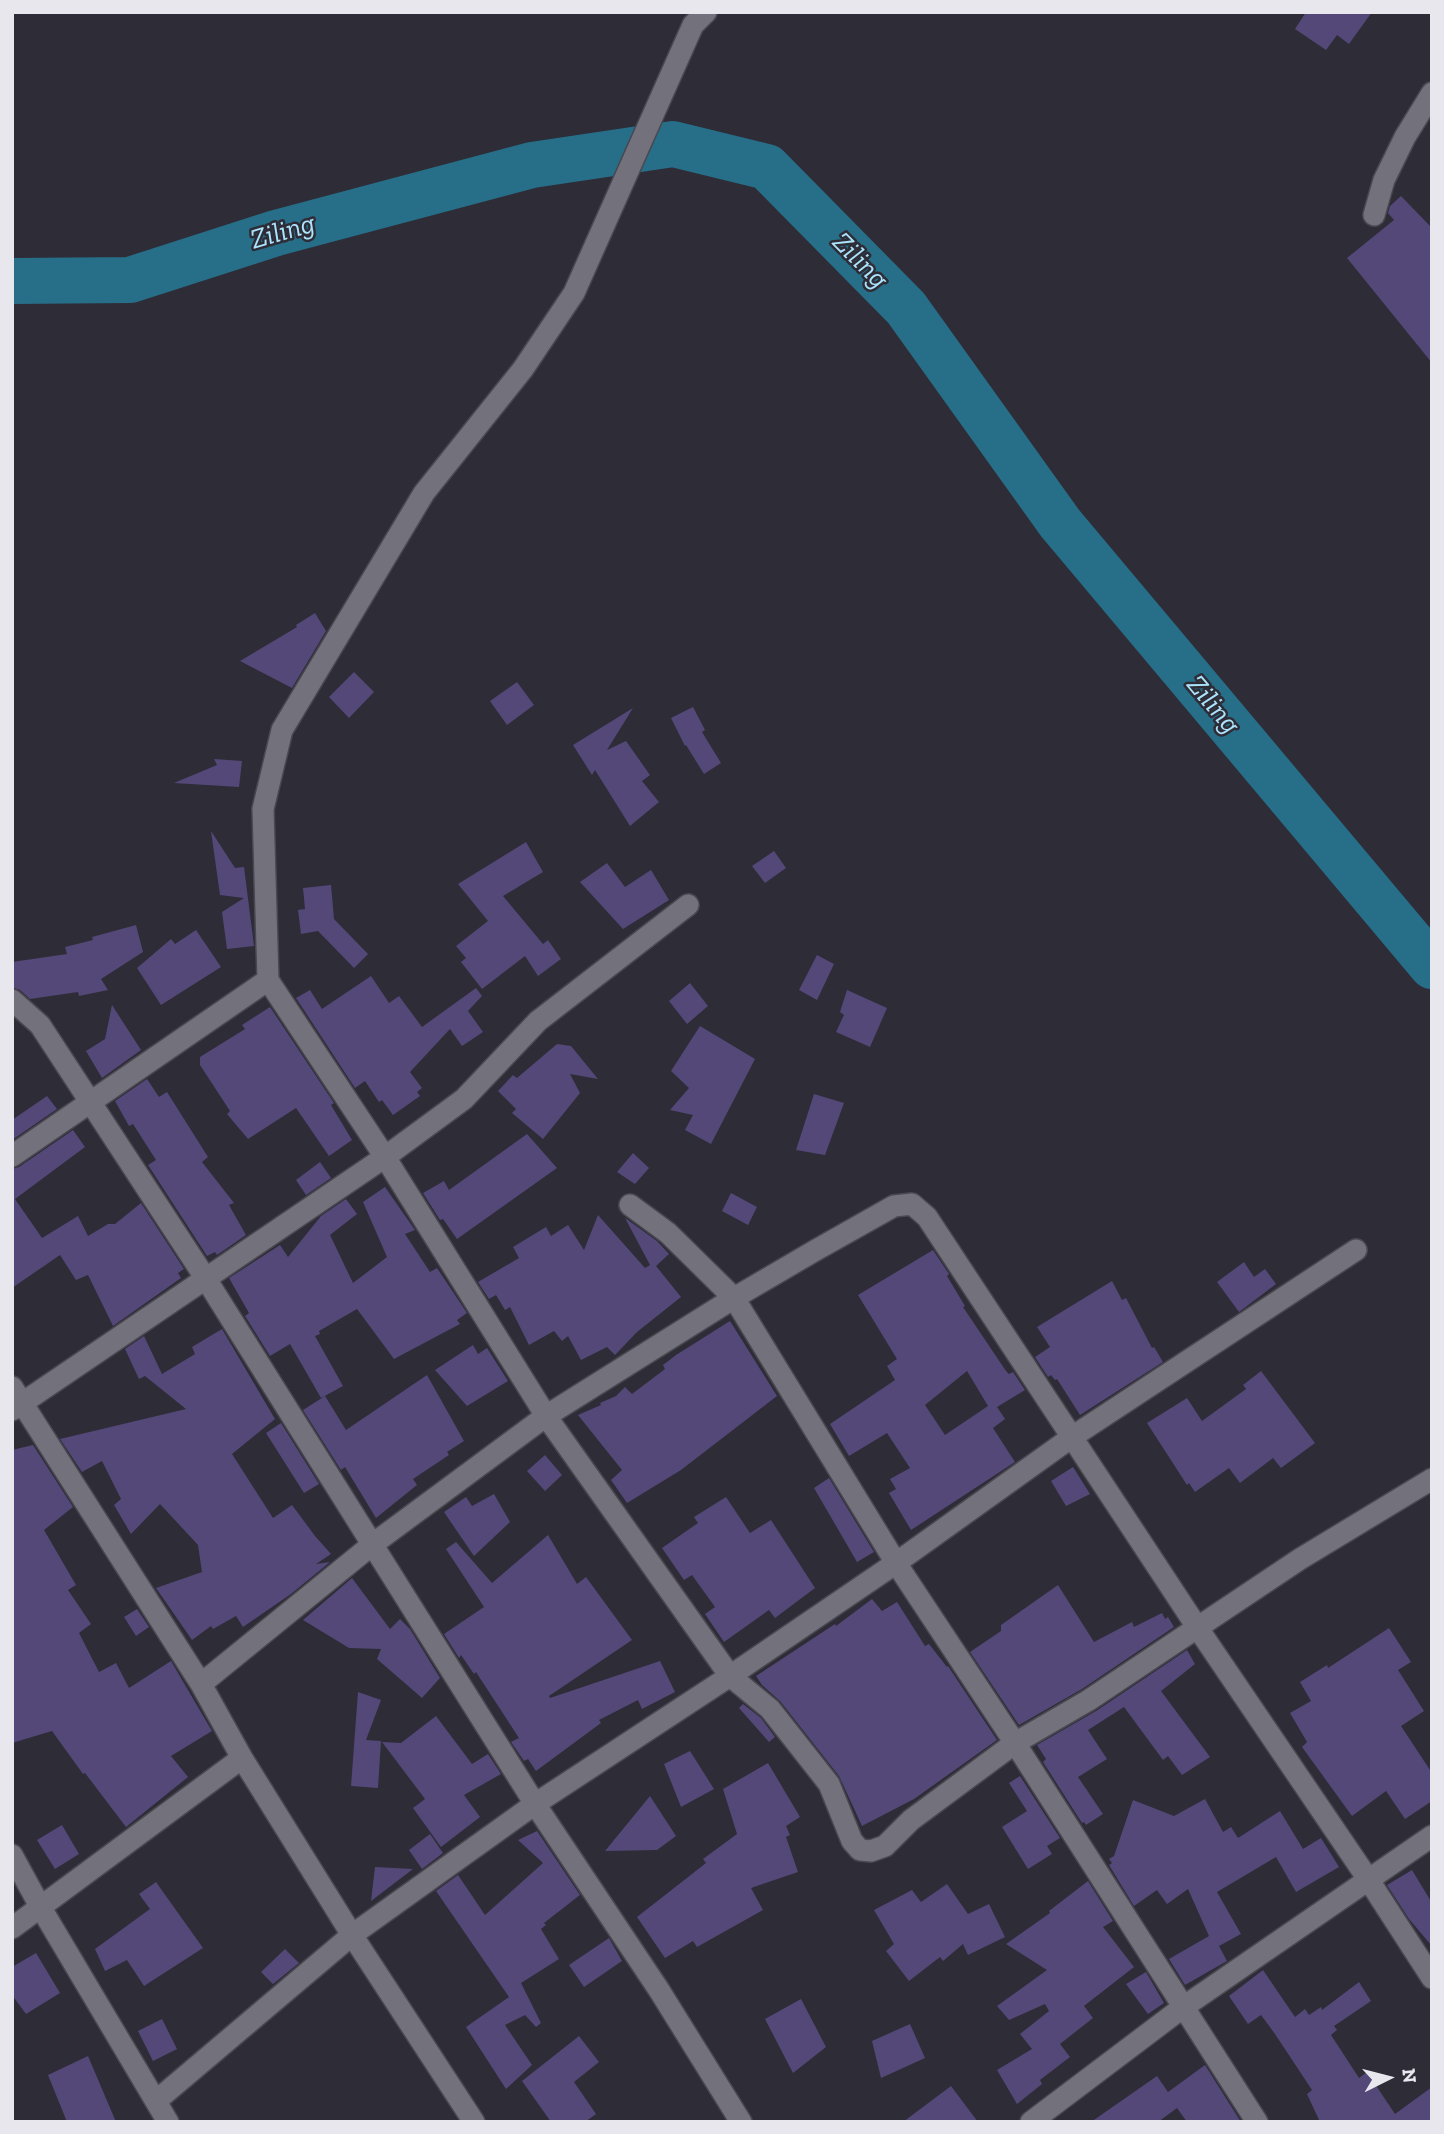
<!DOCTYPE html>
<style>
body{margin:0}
#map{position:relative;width:1444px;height:2134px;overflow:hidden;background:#2e2c36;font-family:"Zilla Slab",serif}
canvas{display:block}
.frame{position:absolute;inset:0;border:14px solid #e8e7ed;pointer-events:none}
.north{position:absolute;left:1353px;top:2043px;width:70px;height:70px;-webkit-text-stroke:5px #2e2c36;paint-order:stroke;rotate:84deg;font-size:19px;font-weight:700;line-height:28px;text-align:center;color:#e8e7ed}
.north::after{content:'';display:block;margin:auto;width:24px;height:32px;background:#e8e7ed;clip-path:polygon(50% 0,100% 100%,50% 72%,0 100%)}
</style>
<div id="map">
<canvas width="1444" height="2134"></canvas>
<div class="frame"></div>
<div class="north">N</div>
</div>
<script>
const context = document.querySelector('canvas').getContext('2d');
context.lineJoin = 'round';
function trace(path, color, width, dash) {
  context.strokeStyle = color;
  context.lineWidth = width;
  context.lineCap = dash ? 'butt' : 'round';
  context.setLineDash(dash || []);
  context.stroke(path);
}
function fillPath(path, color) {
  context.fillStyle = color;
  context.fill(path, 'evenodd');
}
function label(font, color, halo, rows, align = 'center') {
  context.font = font + ' "Zilla Slab",serif';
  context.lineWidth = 5;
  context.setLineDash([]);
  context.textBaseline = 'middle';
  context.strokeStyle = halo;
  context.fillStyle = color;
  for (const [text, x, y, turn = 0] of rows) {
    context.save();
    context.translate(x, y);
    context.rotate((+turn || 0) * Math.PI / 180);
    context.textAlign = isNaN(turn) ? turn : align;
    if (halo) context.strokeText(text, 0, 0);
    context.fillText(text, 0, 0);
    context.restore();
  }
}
trace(new Path2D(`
 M12,281l118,-1 146,-47 256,-68 141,-21 94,23 139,141 154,215 372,443`), '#276e88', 46);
fillPath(new Path2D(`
 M1306,12h66l-23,32 -12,-9 -11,15 -31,-21z
 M1401,196l31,32v135l-85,-105 47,-38 -6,-7 2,-7z
 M315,613l11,18 -34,57 -52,-27 57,-34 -1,-2z
 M354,672l20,20 -25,26 -20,-21z
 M517,682l17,23 -27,20 -17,-24z
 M693,707l12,23 -3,2 19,31 -17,11 -18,-29 -1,1 -14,-28z
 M633,708l-26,42 19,-9 24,34 -8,6 17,21 -29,24 -35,-56 -3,5 -19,-30z
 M214,759l28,2 -3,26 -65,-4 43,-18z
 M211,831l24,37 9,-1 10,79 -27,3 -5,-37 22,-14 -24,-3z
 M526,842l17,30 -40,24 40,48 5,-4 13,19 -23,17 -13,-20 -43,33 -21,-27 5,-4 -10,-12 32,-25 -30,-37z
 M774,851l12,17 -21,15 -13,-17z
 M607,863l18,24 26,-17 18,30 -46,29 -43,-47z
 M331,885l3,34 34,35 -14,14 -36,-37 -17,3 -3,-24 7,-1 -2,-21z
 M136,925l7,27 -42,27 7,11 -29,6 -1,-4 -48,7 -10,-9 -8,-3v-25l55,-8 -2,-7 28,-7 -1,-3z
 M196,930l25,37 -60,38 -24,-37 34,-29 4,5z
 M817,955l17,9 -17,36 -18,-10z
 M371,976l18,27 10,-7 23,31 54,-39 6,8 -14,15 15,21 -21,14 -12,-17 -40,43 12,16 -5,4 3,4 -27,19 -11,-15 -3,2 -14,-21 -10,7 -59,-90 14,-8 12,19z
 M690,983l18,23 -21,18 -18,-23z
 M847,990l40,18 -17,39 -34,-15 8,-17 -4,-3z
 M112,1005l29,45 -39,28 -16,-27 19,-12z
 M270,1007l64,96 -3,2 21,35 -23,16 -33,-48 -48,31 -21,-25 3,-3 -30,-46v-8l45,-28 -3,-4z
 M700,1026l55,33 -44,85 -26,-14 8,-15 -23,-5 19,-22 -18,-17z
 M557,1044l14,2 27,33 -28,-5 10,19 -37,46 -31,-26 4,-4 -18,-18 15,-16 4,3z
 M147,1079l12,18 8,-5 41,65 -6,5 32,41 -5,2 17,30 -29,20 -2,-3 -8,4 -59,-91 8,-5 -23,-36 -4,2 -14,-25z
 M814,1094l30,9 -19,52 -29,-5z
 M47,1096l10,13 -45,31v-20z
 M73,1130l12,17 -70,52 27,39 36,-22 10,20 20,-12h7l26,-21 43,66 -6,4 3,5 -68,48 -25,-51 -12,5 -16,-25 -48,33v-119l7,-2z
 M527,1134l30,34 -100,71 -14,-20 -3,1 -17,-27 21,-12 5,9z
 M633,1153l16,15 -14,16 -18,-12z
 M320,1162l11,16 -25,17 -10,-15z
 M385,1187l30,43 -10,4 25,38 7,-4 30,45 -10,7 3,4 -66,35 -37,-50 -38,22 1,3 -5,2 28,50 -22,12 -31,-54 -20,12 -25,-40 4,-3 -20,-35 51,-33 8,12 33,-41 25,-17 11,15 -27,21 23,48 34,-26 -24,-55z
 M731,1193l26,14 -9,18 -26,-14z
 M598,1215l47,53 5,-3 -25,-47 32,23 12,13 -13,12 25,31 -44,35 -22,23 -8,-8 -26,13 -13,-24 -6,5 -8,-10 -25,14 -19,-38 -5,3 -9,-15 -7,4 -11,-17 41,-24 -6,-11 33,-20 5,9 17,-11 16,25z
 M933,1250l16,24 -2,2 18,30 -2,1 43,64 3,3 4,-2 12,18 -28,17 8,12 -12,9 22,34 -104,68 -22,-37 7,-4 -6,-10 20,-11 -23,-35 -38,23 -19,-32 65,-44 -8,-14 10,-7 -39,-64zM967,1371l21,35 -43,29 -20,-30z
 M1244,1262l10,15 11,-8 11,15 -37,28 -22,-30z
 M1112,1281l10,19 4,-2 26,50 2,-1 9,15 -83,53 -23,-36 -2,1 -4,-5 -3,2 -13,-20 15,-10 -13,-20z
 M730,1321l47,75 -96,74 -54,33 -16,-23 11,-10 -44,-55 23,-10 -1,-2 16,-7 9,-9 7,7 33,-25 -2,-4 13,-10z
 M222,1329l53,90 -43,35 41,64 19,-13 23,31 16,18 -15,10 14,-2 -39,32 -48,33 -7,-11 -23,13 -2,-3 -19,14 -36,-52 46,-16 -4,-27 -38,-41 -29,30 -17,-29 7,-6 -19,-38 -20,11 -22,-33 126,-30 -41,-33 -6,3 -14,-30 19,-13 18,38 33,-20 -3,-7z
 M473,1345l5,9 9,-6 21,33 -41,25 -32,-36z
 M1261,1371l54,72 -34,25 -8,-10 -33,25 -11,-15 -34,24 -6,-9 -2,2 -40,-62 40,-25 15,23 44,-32 -3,-4z
 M427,1375l37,66 -17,11 2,3 -36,24 4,6 -41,33 -31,-51 -4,3 -38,-60 22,-14 21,34z
 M281,1423l38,61 -15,9 -38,-60z
 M33,1445l40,62 -29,23 32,55 -8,5 23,34 -12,9 20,39 17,-9 13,25 42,-27 41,70 -41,25 17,21 -62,50 -41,-54 -2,1 -31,-43 -40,12v-293z
 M545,1455l17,20 -17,16 -18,-20z
 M1073,1467l17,27 -24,12 -15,-25z
 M829,1478l45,74 -17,10 -43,-74z
 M494,1494l16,28 -36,34 -30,-44 22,-15 6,9z
 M726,1497l24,36 21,-13 44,68 -40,30 -6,-8 -45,32 -19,-28 10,-7 -23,-32 -8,5 -22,-32 36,-25 -4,-6z
 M548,1535l29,49 9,-7 46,63 -83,56 1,2 110,-37 15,31 -33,17 -4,-9 -39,20 2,3 -65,48 -8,-12 -4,2 -13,-19 8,-4 -43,-66 -2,2 -13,-19 -2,3 -15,-24 40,-27 -38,-58 10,-7 36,41z
 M352,1578l38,51 10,-10 10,10 30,49 -18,20 -45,-39 4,-10 -32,-1 -46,-28z
 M1058,1585l36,57 38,-20 2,5 28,-14 3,6 3,-2 6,10 -92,62 -63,36 -49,-73 31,-21v-6z
 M872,1599l10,12 15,-9 28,44 4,-2 18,23 1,-1 49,74 -83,59 -52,27 -23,-50 -59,-75 -18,-16 -6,-9 79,-52 1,2z
 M137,1609l12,18 -13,9 -12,-19z
 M1389,1628l22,34 -13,8 26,41 -23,15 31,47v28l-27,18 -19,-28 -34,25 -50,-69 5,-5 -17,-29 21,-12 -11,-19 27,-17 1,3z
 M1187,1650l8,14 -34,27 49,66 -28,18 -14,-19 -5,4 -39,-53 -36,23 19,29 -29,18 25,37 -17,11 -2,-3 -2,1 -39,-61 3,-3 -9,-14 59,-34z
 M358,1692l23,8 -15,40 15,1 -3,47 -27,-2z
 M743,1704l18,14 14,19 -6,5 -30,-34z
 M436,1716l36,48 16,-10 13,20 -37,21 16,22 -39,30 -28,-39 12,-9 -43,-57 19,1z
 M690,1751l24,38 -33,18 -17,-43z
 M768,1763l32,54 -14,9 4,9 -4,2 12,35 -47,16 12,22 -66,37 -4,-6 -28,17 -28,-41 69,-54 -3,-4 34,-25 -14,-45z
 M1020,1776l40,62 -13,8 5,8 -24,15 -26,-42 25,-16 -18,-28z
 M650,1796l26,40 -19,14 -52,1z
 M1205,1799l18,33 8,-5 7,11 42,-27 23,38 18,-11 18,29 -43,25 -20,-35 -59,35 24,42 -22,12 8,15 -42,24 -16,-26 40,-23 -21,-47 -21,15 -10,-14 -23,16 -25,-41 3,-2 -3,-4 5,-3 19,-56 41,16z
 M62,1825l17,29 -24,15 -18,-29z
 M537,1831l43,64 -36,28 2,2 -5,4 18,30 -38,24 20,40 -5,4 -11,-12 -20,10 27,40 -26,24 -40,-62 43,-30 -73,-106 22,-16 27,40 58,-52 -25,-23z
 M430,1834l13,19 -21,16 -13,-19z
 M375,1867l38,2 -42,32z
 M1412,1870l20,33v43l-23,-27 -22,-34z
 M1088,1881l25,40 -10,6 31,40 -50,39 9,12 -33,26 10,13 -30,23 2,4 -25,20 -20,-34 35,-21 -12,-15 29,-23 -4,-7 -36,16 -12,-14 50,-36 -41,-26 44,-31 -1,-2z
 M156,1882l47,66 -59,38 -17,-26 -22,11 -10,-22 55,-40 -11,-15z
 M947,1884l21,30 21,-10 16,33 -37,18 -5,-11 -20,17 -3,-4 -31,24 -23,-30 8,-7 -20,-34 38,-20 9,12z
 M609,1938l13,23 -38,26 -15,-22z
 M285,1949l14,14 -26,21 -12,-12z
 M36,1953l24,40 -34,21 -14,-19v-28z
 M1263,1970l32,47 10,-8 4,6 12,-8 1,3 37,-28 12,19 -37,25 3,4 -6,5 28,43 8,-6 28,42 37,-27v35h-112l-13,-28 5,-4 -37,-56 -14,-19 -13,9 -19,-28z
 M1146,1972l18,31 -16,11 -22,-30z
 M801,1999l25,48 -33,26 -28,-54z
 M162,2019l15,30 -24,12 -15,-30z
 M910,2024l15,34 -44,20 -9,-37z
 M579,2036l20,26 -25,20 22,32 -11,8h-34l-29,-41z
 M88,2056l28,66h-49l-19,-47z
 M1205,2065l36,57h-54l-10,-14 -19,14h-67l66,-46 11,16z
 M951,2086l27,36h-75z`), '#544879');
const minor = new Path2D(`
 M1374,215l10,-35 21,-43 27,-44
 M268,980l117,177 161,259 184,260 40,33 59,75 23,57 8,9 11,1 14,-5 26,-26 104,-77 74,-43 211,-141 132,-80
 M12,1000l28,25 166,254 329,525 124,186 82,132
 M630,1205l38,28 66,65 162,265 119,180 242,379
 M12,1387l189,297 41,74 110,177 122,187
 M12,1410l373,-253 79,-58 74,-78 150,-116
 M201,1684l172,-140 173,-128 188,-118 82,-48 78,-44 18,-2 15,13 270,410 171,252 64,99
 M12,1855l29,53 127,214
 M12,1928l230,-170
 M156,2101l196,-166 183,-131 195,-128 166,-113 176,-126 284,-187
 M1031,2122l151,-114 250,-172`);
const secondary = new Path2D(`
 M12,1156l256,-176 -5,-171 19,-79 142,-237 99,-124 51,-76 119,-268 13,-13`);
trace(minor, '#494750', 24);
trace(secondary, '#494750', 24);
trace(minor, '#73717c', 21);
trace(secondary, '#73717c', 21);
label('italic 28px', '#abe4fc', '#2e2c36', [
 ["Ziling",283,232,-16],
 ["Ziling",860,261,45],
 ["Ziling",1213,705,50]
]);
</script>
